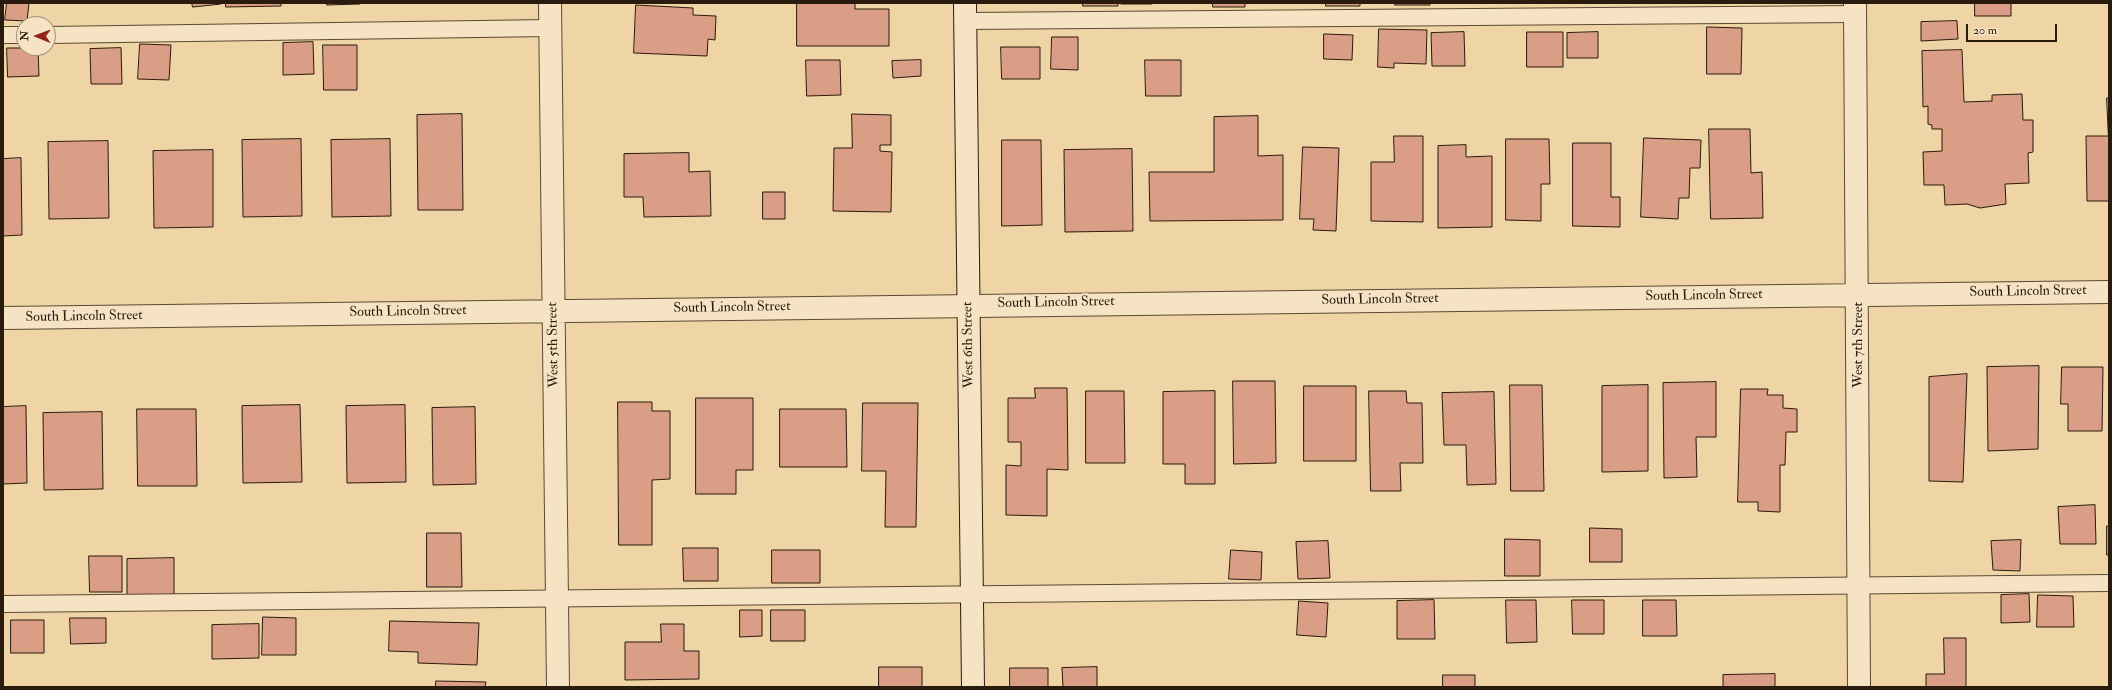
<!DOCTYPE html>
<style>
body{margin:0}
#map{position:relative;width:2112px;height:690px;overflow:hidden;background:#efd4a5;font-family:"IM FELL Double Pica",serif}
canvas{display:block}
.frame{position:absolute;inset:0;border:4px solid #291b0d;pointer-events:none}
.north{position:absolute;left:16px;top:16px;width:40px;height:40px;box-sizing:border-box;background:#f5e3c4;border:1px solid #a3937b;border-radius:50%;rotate:271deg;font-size:11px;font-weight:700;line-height:16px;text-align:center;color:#291b0d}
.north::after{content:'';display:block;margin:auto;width:14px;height:18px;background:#8f2418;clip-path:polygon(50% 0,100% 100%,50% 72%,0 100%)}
.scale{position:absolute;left:1966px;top:24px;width:91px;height:18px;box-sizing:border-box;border:2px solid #291b0d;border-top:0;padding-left:5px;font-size:12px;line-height:14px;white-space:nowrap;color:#291b0d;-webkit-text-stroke:3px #f5e3c4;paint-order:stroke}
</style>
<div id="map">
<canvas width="2112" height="690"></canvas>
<div class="frame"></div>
<div class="north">N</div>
<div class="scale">20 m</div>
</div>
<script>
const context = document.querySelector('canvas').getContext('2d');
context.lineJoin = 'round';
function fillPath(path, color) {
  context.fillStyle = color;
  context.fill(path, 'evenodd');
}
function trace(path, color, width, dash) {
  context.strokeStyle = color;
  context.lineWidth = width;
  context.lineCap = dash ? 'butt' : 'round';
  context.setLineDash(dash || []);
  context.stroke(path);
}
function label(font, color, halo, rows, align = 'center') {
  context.font = font + ' "IM FELL Double Pica",serif';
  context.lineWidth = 4;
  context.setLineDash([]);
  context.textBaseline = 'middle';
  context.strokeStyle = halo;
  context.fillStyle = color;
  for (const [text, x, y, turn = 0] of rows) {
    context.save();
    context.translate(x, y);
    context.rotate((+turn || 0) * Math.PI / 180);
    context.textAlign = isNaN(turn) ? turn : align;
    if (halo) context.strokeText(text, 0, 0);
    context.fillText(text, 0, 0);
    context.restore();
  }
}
const building = new Path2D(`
 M7,3h22l-2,18 -22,-1z
 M192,3h29v1l-28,3z
 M226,3h55v3l-55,1z
 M327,3h33v1l-33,1z
 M797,3h58v6h34v37h-92z
 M1083,3h35v3h-35z
 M1121,3h31v1h-31z
 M1213,3h32v4h-32z
 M1326,3h34v3h-34z
 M1395,3h35v2h-35z
 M1975,3h36v13h-36z
 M636,5l57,3v7l23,1 -1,24 -7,-1 -1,17 -73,-3z
 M1957,21l1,18 -37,2v-19z
 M1707,27l35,1 -1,46h-34z
 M1379,29l48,1 -1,34 -32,-1v5l-16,-1z
 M1464,32l1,34h-33l-1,-33z
 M1527,32h36v35h-36z
 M1598,32v26h-31v-25z
 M1324,34l29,1 -1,25 -28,-1z
 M1052,37h26v33l-27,-1z
 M313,42l1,32 -31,1v-32z
 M140,44l31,1 -2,35 -31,-1z
 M323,45h34v45h-33z
 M1001,47h39v32h-38z
 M7,48h31l1,28 -31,1z
 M121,48l1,36h-31l-1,-35z
 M1962,50l2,52 28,-1v-6l30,-1 1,26h10v32l-5,1 1,30 -24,1 1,20 -26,4 -13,-4 -22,1 -1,-20h-20l-1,-33 19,-1v-22h-10v-4l-4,-1v-18l-5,1 -1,-56z
 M806,60h34l1,35 -34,1z
 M921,60v16l-28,2 -1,-17z
 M1145,60h36v36h-35z
 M2107,98h2v103h-22l-1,-65h22z
 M462,114l1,96h-45l-1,-95z
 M852,114l39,1v30h-11v6l12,1 -1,60 -58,-1 1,-63h18z
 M1258,116v40l25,-1v65l-133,1 -1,-49h65v-55z
 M1709,129h41l1,44 11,-1 1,46 -52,1z
 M1394,136h29v86l-52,-1v-59h23z
 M1644,138l57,2 -1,28h-10l-1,30h-10l-1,21 -37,-2z
 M301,139l1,77 -59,1 -1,-77z
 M390,139l1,77 -59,1 -1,-77z
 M1506,139h43l1,45h-9v37l-35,-1z
 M1002,140h39l1,85 -40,1z
 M108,141l1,77 -60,1 -1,-77z
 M1573,143h38v54h9v30l-47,-1z
 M1466,145v12l26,-1v71l-54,1v-82z
 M1303,147l36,1 -3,83 -23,-1 1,-11h-14z
 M1132,149l1,82 -68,1 -1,-82z
 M213,150v77l-59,1 -1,-77z
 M689,153v19l21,-1 1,45 -67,1 -1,-20h-19v-43z
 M21,158l1,77 -19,1v-77z
 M763,192h22v27h-22z
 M2039,366l-1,83 -50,2 -1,-84z
 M2062,367h41l-1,64h-34v-27h-7z
 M1967,374l-4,108 -34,-1v-104z
 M1233,381h42l1,82 -42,1z
 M1716,382v55h-20l1,40 -33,1 -1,-95z
 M1510,385h32l2,106h-33z
 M1648,385v86l-46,1v-86z
 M1304,386h52v75h-52z
 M1035,388h32l1,82 -21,-1v47l-41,-1v-50l15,1v-24h-13v-44h27z
 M1741,389h27l-1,6h16v13l14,1v23h-11l-1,33h-5v47l-22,-1v-9h-20z
 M1086,391h38l1,72h-39z
 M1215,391v93h-30v-20h-22v-72z
 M1369,391h37l1,12h15l1,60h-23l1,28h-30z
 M1494,392l2,92 -29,1 -1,-40h-22l-2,-52z
 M696,398h57v72h-17v24h-40z
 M618,402h34v9h18v68l-18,1v65h-33z
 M863,403h55l-2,124h-31l1,-56h-24z
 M300,405l2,77 -59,1 -1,-77z
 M405,405l1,77 -59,1 -1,-77z
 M26,406l1,77 -24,1v-77z
 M475,407l1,77 -43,1 -1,-77z
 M137,409h59l1,77h-59z
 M780,409h66l1,58h-67z
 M102,412l1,77 -59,1 -1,-77z
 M2095,505l1,39h-36l-2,-37z
 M2107,526h2v29h-2z
 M1590,528l32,1v33h-32z
 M427,533h34l1,54h-35z
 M1505,539l35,1v36h-35z
 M2021,540l-1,31 -27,-1 -2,-29z
 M1328,541l2,37 -32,1 -2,-37z
 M683,548h35v33h-34z
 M772,550h48v33h-48z
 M1231,550l31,2 -1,28 -32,-1z
 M89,556h33v36h-32z
 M174,558v37h-47v-36z
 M2029,594l1,28 -29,1v-28z
 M2038,595l35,1 1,31h-37z
 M1434,600l1,39h-38v-38z
 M1506,600h30l1,42 -30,1z
 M1572,600h32v34h-31z
 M1643,600h33l1,36h-34z
 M1299,601l29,2 -2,34 -29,-2z
 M740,610h22v26l-22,1z
 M771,610h34v31h-34z
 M263,617l33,1v37h-34z
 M70,618h36v25l-35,1z
 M11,620h33v33h-33z
 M390,621l89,2 -2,42 -59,-2v-11l-29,-1z
 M259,624v34l-47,1v-34z
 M661,624h23v27h15v28l-74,1v-38h36z
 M1944,638h22v49h-40v-13h18z
 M879,667h43v20h-43z
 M1097,667v20h-34l-1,-19z
 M1010,668h38v19h-38z
 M1775,674v13h-52v-12z
 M1443,675h32v12h-32z
 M436,681l50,1 -1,5h-49z`);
fillPath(building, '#da9d85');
trace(building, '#291b0d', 1);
const lane = new Path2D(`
 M965,21l890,-7
 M3,35h21
 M48,35l502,-7
 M3,604l2106,-21`);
const street = new Path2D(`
 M550,3l8,684
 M1855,3l4,684
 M3,318l2106,-26`);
const secondary = new Path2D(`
 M965,3l8,684`);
trace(lane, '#5a4933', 18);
trace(street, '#5a4933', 24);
trace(secondary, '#291b0d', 24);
trace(lane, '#f5e3c4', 16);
trace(street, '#f5e3c4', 22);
trace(secondary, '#f5e3c4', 22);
label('14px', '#291b0d', '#f5e3c4', [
 ["South Lincoln Street",2028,292,-1],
 ["South Lincoln Street",1704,296,-1],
 ["South Lincoln Street",1380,300,-1],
 ["South Lincoln Street",1056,303,-1],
 ["South Lincoln Street",732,308,-1],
 ["South Lincoln Street",408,312,-1],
 ["South Lincoln Street",84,317,-1],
 ["West 5th Street",554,345,-91],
 ["West 6th Street",969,345,-91],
 ["West 7th Street",1859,345,-90]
]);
</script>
